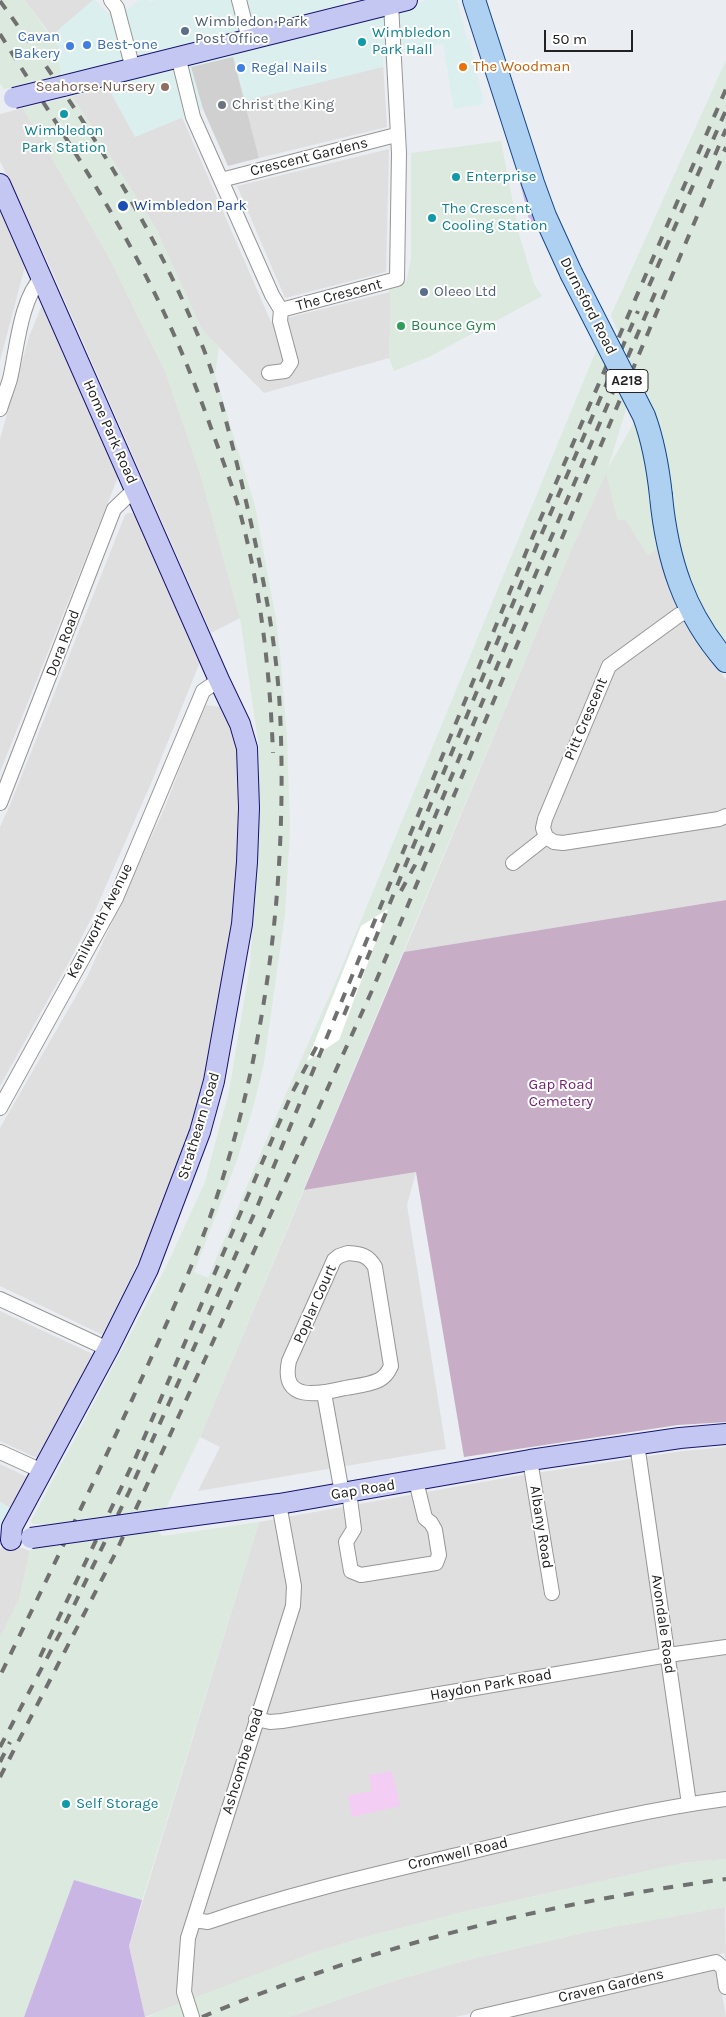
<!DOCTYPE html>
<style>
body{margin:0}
#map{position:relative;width:726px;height:2017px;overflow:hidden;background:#eaedf1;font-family:Karla,sans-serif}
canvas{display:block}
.scale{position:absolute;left:544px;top:30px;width:89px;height:22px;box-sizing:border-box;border:2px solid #222;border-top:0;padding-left:6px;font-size:15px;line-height:18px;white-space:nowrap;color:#222;-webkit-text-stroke:4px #fff;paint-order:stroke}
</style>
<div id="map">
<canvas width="726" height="2017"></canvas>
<div class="scale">50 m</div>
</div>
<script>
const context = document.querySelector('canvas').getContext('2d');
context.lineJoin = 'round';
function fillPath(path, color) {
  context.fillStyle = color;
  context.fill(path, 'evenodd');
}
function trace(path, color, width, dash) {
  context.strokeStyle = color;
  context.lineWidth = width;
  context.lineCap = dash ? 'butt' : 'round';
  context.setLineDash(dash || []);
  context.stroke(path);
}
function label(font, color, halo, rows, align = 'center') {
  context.font = font + ' Karla,sans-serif';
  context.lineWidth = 4;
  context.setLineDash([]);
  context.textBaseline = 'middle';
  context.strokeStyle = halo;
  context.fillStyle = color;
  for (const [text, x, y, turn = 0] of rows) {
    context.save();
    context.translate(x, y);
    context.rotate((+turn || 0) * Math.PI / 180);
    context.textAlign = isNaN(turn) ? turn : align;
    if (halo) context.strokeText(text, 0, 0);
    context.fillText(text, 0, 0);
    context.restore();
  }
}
fillPath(new Path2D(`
 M25,0h70l12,13 -48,63 2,-5 -5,-17 4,-3 -9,-16z
 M382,47l5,80 -128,31 -26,-101z
 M171,75l11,42 89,205 119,-30 1,13 -2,53 -125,35 -62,-63 -47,-103 -83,-131z
 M23,108l85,147 58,118 34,100 40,145 -29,15 -164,-373 -47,-99v-47z
 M389,149l-3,123 -101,26 -48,-112z
 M0,210l14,28 11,28 -25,95z
 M41,307l3,1 74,169 -118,295v-333l29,-102z
 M606,472l12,48 7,-1 23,36 10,-7 9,32 22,50 37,50v220l-322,52 167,-402z
 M128,513h4l4,5 64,144 -48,119 -58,132 -25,49 -69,124v-259l10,-22 115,-290z
 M206,705l15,2 13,27 4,18 -1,113 -5,55 -18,109 -10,47 -13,49 -19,61 -67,150 -105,-50v-158l87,-151 78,-170 36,-93z
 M416,1172l-9,33 39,244 -248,42 22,-44 -20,-10 104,-247z
 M0,1311l93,43 -54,105 -39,-18z
 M726,1447v412l-43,4 -224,50 -101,26 -48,15 -165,63 -16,-71 130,-424 257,-46 167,-25z
 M0,1464l29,14 -17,31 -12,-7z
 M11,1544l19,7 -11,49 -19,38v-89z
 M725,1907l1,52 -2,-6 -128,32 -141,32h-167l102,-35 73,-21 123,-29z
 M712,1966l6,5 8,46h-225z`), '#dfdfdf');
fillPath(new Path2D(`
 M93,0h2l12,13 21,-4 11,-9h10l1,2 6,-2h188l1,25 82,-25h30l10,39h2l15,65 -30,5 -11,-65 -37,7 -23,2v14l-138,34 -12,-44 -42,10 12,42 -68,28 -27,-49 -40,9 -9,-21 2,-5 -5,-17 4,-3 -10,-14z
 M0,1502l12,7 -12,26z`), '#dbefee');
fillPath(new Path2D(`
 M0,0h25l36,51 -5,3 5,17 -2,5 -55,13 -4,-6z
 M726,60v581l-14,-16 -16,-28 -13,-29 -47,-191 -25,-62z
 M72,96l83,131 47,103 17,17 -4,28 40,131 21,113 4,34 7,85 3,91 -5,85 -21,149 -11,45 -17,55 -42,109 14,6 77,-182 51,-115 262,-635 29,60 -19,62 28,-49 7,19 15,110 -10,7 -23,-36 -7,1 -12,-47 -35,77 -371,887 -33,69 -9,26 5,4 96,-14 -117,378 -68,-20 -50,137h-24v-379l19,-38 11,-49 13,-27h-10l-2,-3 136,-256 38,-83 24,-91 21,-125 9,-138v-80l-19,-130 -40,-145 -34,-100 -58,-118 -85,-147z
 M501,141l18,93 15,50 8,12 -113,61 -35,14 -5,-13 2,-53 -2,-18 17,-5 5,-23v-106z
 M726,1859v48l-140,25 -123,29 -73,21 -102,35h-140l26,-12 136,-51 48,-15 101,-26 224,-50z`), '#dce9de');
fillPath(new Path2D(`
 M233,57l26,101 -31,8 -25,-57 -12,-42z`), '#d0d0d0');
fillPath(new Path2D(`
 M504,122l35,99 -10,6 -1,-13z
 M74,1880l68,20 -13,46 16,71h-121z`), '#cab6e4');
fillPath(new Path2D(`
 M726,900v522l-48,3 -214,32 -48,-285 -112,18 100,-238z`), '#c7adc5');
fillPath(new Path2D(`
 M392,1771l8,35 -48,11 -4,-22 24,-4 -3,-16z`), '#f4cdf4');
fillPath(new Path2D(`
 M388,909l-49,131 -32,21 54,-135z`), '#fff');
const street = new Path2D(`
 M111,0l6,8 16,61
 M239,0l10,39
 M178,56l15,61 79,178 9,15 116,-31 2,-126 -8,-149
 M221,180l171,-44 6,1
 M269,373l16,-2 6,-9 -11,-41 1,-11
 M0,409c3,-10 7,-20 10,-30 7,-30 10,-79 32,-102
 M691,610l-12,5 -70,51 -64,153 -2,9 3,9 8,5 9,1 156,-24 7,-3
 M0,803l114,-294 21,-20
 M513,863l33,-26
 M0,1108l116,-210 87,-207 16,-11
 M348,1253c13,1 20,2 27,14l16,99c-3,7 -6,11 -12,14 -10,5 -23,6 -34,8 -26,6 -65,15 -56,-27l45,-101 5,-4z
 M0,1299l108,50
 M324,1393l18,100
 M637,1444l52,360
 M0,1452l42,19
 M530,1460l22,133
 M349,1492l5,37 -8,13 5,29 10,4 75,-12 3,-8 -4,-25 -4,-7 -6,-5 -9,-37
 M256,1719l14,3 12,-1 386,-66 58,-8
 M194,1920l14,2c89,-31 182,-51 274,-73 81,-19 161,-39 244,-50
 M192,2017l-8,-25 4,-54 105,-332 1,-20 -15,-82
 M478,2017l238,-55 7,6 3,19`);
const secondary = new Path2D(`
 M63,86l344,-86
 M0,184l219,496 21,44 7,24 2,60 -2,54 -5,62 -28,157 -14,51 -52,137 -40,80 -96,178 -1,13
 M159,1520l120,-16 251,-44 150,-22 46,-4`);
const primary = new Path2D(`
 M474,0l59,183 12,33 26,57
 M661,496c6,63 23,117 65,165`);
trace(street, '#969696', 16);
trace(secondary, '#15136e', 22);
trace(primary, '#13468c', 24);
trace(street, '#fff', 14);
trace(secondary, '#c5c7f3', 20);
trace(primary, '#aed1f1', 22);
trace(new Path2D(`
 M0,1c79,109 154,224 204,349 16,42 26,87 37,130 18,76 35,153 39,231 8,170 -14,345 -70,506 -21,59 -48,117 -74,174 -44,96 -90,190 -136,285
 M0,34c53,85 109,167 153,256 24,48 44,98 62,149 10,28 21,56 28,85 19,75 27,152 30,229
 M715,155l11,-26
 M649,286l77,-176
 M401,891l14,-26 102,-247 141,-332
 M344,1015l195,-475 99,-229
 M40,1657l95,-198 157,-366 27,-51
 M0,1747l65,-123 64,-132 126,-280 272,-662 199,-461
 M0,1762l10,-20
 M0,1777l116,-225 90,-195 168,-371 352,-839
 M202,2017c166,-70 345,-114 524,-138`), '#707070', 4, [10, 10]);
const secondaryBridge = new Path2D(`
 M14,98l49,-12
 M31,1538l128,-18`);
const primaryBridge = new Path2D(`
 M571,273l73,143c10,27 14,52 17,80`);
trace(secondaryBridge, '#15136e', 22, []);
trace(primaryBridge, '#13468c', 24, []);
trace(secondaryBridge, '#c5c7f3', 20);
trace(primaryBridge, '#aed1f1', 22);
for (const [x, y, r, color] of [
 [185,31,5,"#5c6f8a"],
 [362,42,5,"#0f9aa8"],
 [87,45,5,"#3f7fe0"],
 [70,46,5,"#3f7fe0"],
 [463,67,5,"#e8710a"],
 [241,68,5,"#3f7fe0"],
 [165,87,5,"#8d6e63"],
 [222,105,5,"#6b7280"],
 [64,114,5,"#0f9aa8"],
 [456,177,5,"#0f9aa8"],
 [123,206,6,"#1a4fb4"],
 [432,218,5,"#0f9aa8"],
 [424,292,5,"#5c6f8a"],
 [401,326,5,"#2e9e5b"],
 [66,1804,5,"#0f9aa8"]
]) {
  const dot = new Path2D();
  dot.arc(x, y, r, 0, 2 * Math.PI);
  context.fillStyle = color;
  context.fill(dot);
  trace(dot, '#fff', 2);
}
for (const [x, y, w] of [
 [627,381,42]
]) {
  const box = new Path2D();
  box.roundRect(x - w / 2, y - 11.5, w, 23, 4);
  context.fillStyle = '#fff';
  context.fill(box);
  trace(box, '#222', 1);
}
label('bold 14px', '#222', null, [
 ["A218",627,381]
]);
label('15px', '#4e5e75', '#fff', [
 ["Wimbledon Park",195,22],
 ["Post Office",195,39],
 ["Oleeo Ltd",434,292]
], 'left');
label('15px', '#0d838f', '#fff', [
 ["Wimbledon",372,33],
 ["Park Hall",372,50],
 ["Wimbledon",64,131,"center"],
 ["Park Station",64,148,"center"],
 ["Enterprise",466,177],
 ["The Crescent",442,209],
 ["Cooling Station",442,226],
 ["Self Storage",76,1804]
], 'left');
label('15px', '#366cbe', '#fff', [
 ["Cavan",60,37,"right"],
 ["Bakery",60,54,"right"],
 ["Best-one",97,45],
 ["Regal Nails",251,68]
], 'left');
label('15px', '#c56008', '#fff', [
 ["The Woodman",473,67]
], 'left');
label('15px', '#785e54', '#fff', [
 ["Seahorse Nursery",155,87]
], 'right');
label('15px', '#5b616d', '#fff', [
 ["Christ the King",232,105]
], 'left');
label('15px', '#222', '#fff', [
 ["Crescent Gardens",309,157,-14],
 ["The Crescent",339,295,-15],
 ["Durnsford Road",588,306,63],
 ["Home Park Road",110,432,66],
 ["Dora Road",63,643,-69],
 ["Pitt Crescent",586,719,-67],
 ["Kenilworth Avenue",100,921,-63],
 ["Strathearn Road",199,1126,-73],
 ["Poplar Court",315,1304,-66],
 ["Gap Road",363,1490,-9],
 ["Albany Road",541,1527,81],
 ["Avondale Road",663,1624,82],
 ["Haydon Park Road",491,1685,-10],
 ["Ashcombe Road",243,1761,-73],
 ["Cromwell Road",458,1854,-13],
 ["Craven Gardens",611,1986,-13]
]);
label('15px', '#164399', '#fff', [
 ["Wimbledon Park",134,206]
], 'left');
label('15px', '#27864d', '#fff', [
 ["Bounce Gym",411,326]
], 'left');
label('15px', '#751a75', '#fff', [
 ["Gap Road",561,1085],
 ["Cemetery",561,1102]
]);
</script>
